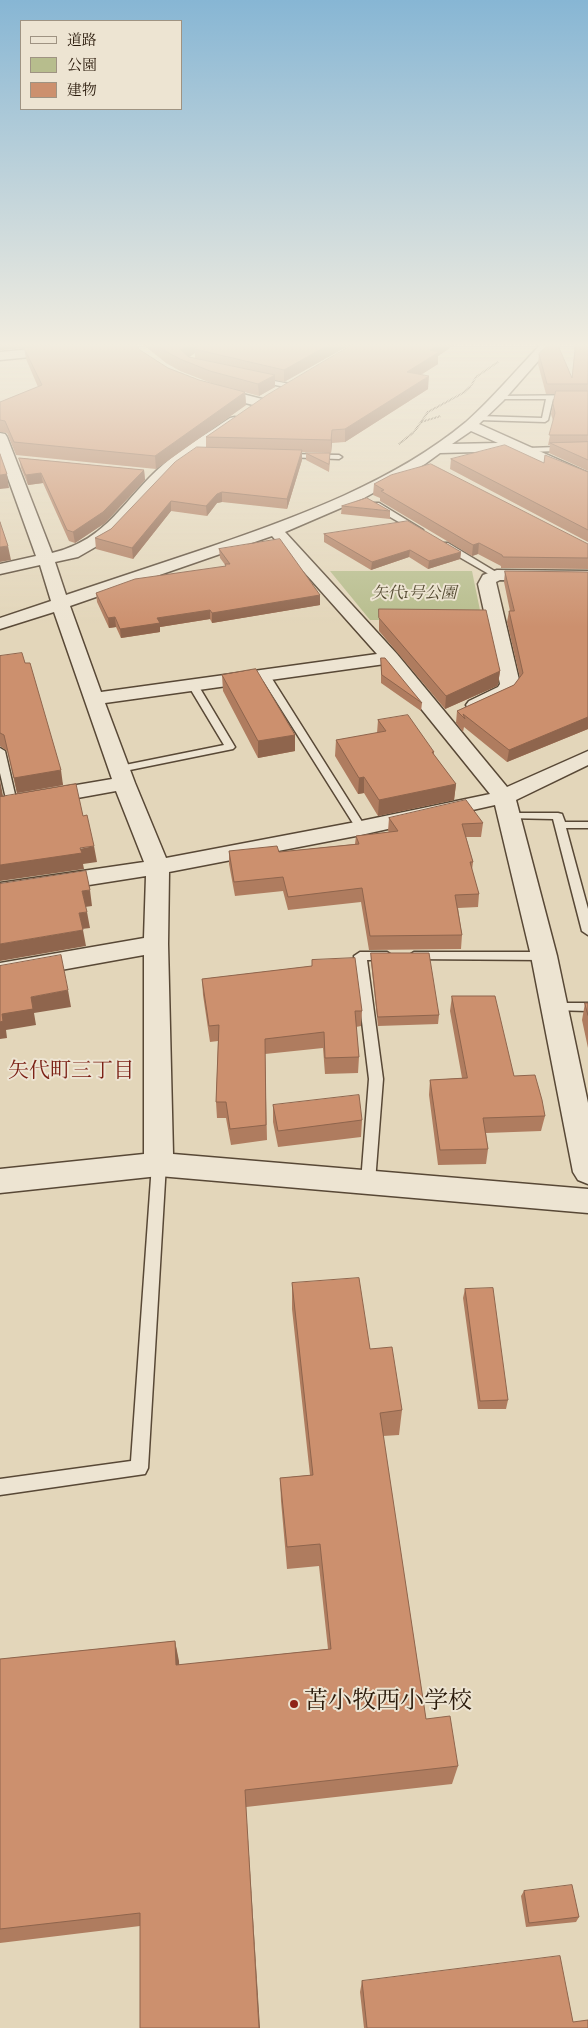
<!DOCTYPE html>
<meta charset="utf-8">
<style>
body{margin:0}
#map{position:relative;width:588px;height:2028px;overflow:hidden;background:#e3d6ba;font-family:"Sorts Mill Goudy","Noto Serif JP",serif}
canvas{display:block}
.legend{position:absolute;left:20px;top:20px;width:162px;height:90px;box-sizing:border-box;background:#ede4d2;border:1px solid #9f9382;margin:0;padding:6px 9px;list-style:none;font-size:15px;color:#29190a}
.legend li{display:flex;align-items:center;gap:10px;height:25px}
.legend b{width:25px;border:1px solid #9f9382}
</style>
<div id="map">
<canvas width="588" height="2028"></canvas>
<ul class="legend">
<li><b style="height:6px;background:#ede4d2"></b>道路</li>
<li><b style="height:14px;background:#b7bd8d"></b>公園</li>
<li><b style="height:14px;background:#cc906e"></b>建物</li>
</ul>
</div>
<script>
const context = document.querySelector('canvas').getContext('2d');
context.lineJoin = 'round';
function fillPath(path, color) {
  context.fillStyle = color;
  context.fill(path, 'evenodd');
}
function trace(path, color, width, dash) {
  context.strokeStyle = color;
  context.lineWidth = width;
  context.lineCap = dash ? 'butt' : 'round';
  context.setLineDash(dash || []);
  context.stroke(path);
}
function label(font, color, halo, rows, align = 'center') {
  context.font = font + ' "Sorts Mill Goudy","Noto Serif JP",serif';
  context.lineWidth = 4;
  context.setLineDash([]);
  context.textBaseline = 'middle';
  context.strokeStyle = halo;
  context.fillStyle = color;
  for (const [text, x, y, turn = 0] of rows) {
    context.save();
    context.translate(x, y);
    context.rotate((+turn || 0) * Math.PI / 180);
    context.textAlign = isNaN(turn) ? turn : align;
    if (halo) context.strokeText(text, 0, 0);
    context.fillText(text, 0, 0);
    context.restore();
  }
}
fillPath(new Path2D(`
 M330,571h142l10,49h-112z`), '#b7bd8d');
const lane = new Path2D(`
 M258,378l32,6 3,2 -3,2 -34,-7z
 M588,395v4h-35l-5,21 -3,2 -66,-2 -3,-2 3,-2 63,2 4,-19h-50v-2l2,-1z
 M588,446v4l-60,2 -3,-2 3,-2z
 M286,454l53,1 3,2 -3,2 -55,-2 -1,-1z
 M373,503h6l44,27 -7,2 -43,-25z
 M442,543h6l53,32 -7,2 -52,-30z
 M264,671l5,3 97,154 -1,2h-8l-1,-2 -97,-154z
 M193,682l5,3 37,62 -2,2 -113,23 -4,-1v-4l4,-1 104,-21 -36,-60z
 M0,748l5,3 12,52 -5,3 -5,-3 -7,-30z
 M509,813h49l4,1 3,8h23v6h-22l22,81v26l-6,-4 -29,-112 -48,-1 -1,-2 1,-2z
 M360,952h27l6,4 -6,4h-20l16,119 -8,103 -2,4 -5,2 -5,-2 -2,-4 8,-103 -15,-123z
 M414,952h130l6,4 -6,4 -134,-1 -2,-3z
 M555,1003h33v8l-37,-1 -2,-3z
 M159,1158l5,2 2,4 -18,304 -3,6 -145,21v-16l131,-18 21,-297 2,-4z`);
const street = new Path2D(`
 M97,343h40l-6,4 -131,13v-8z
 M542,343h12l-51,58 -24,23 109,49v10l-73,-32 -75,2 -15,11 -61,34 -79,34 112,122 110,133 81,-36v14l-72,35 41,156 31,147v81l-10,-4 -5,-8 -42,-216 -36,-151 -134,30 -192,37 -1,72 5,210 415,35v24l-429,-37 -159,17v-24l144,-15v-199l-144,26v-18l144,-25 2,-62 -146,23v-16l144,-21 -28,-71 -116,21v-14l112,-19 -58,-167 -54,17v-11l51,-17 -11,-36 -40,9v-10l36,-8 -36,-100v-23l5,1 2,3 45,116c56,-13 72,-55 112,-89 20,-17 44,-31 66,-46l5,-1 7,4 -68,49 -63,68 -33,19 -23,5 11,33c48,-16 96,-32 144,-48 87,-30 184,-65 256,-125 27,-24 51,-53 76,-79zM471,431l27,12 -46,1zM272,536l105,118 -276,38 -31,-86zM385,664l105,130 -129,27 -195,37 -31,-75 -30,-80z
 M211,386l55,14 2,3 -7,4 -55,-14 -2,-3z
 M497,570l91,1v10l-88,-1 -4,2 24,102c-10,13 -34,29 -51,25l-3,-4 3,-4 29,-14 2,-3 -22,-100 5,-9z`);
trace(lane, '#584836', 3);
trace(street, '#584836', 3);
trace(new Path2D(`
 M421,422l20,-6
 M399,444l15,-12 14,-20 35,-19 8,-7 5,-9 22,-15`), '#29190a', 2, [0.5, 1]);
fillPath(lane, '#ede4d2');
fillPath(street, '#ede4d2');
fillPath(new Path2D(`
 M0,343l140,7 28,18 31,12 46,12 1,13 -90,64 -140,-14 -9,-22 -7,-1v-30l38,-15 -12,-28 -2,-11 -24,2z
 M141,343h212l-69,39 -9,-2v7l-16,9 -48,-13 -31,-12 -14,-8zM195,353v5l-6,-1z
 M355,343h102l-19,13v8l-17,11 7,14 -83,53 -13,1 -1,10 -29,-1v8l-15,49 -65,-7 -5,1 -10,13 -36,-5 -38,48 -37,-10 -1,-11 16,-9 95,-82v-10z
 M575,343h13v128l-39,-18 1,-8h-2l5,-24 -2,-7 4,-20h-9l-8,-30 1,-10 33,23z
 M306,453l24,8 -1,11 -23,-12z
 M19,458l125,12 1,10 -40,43 -30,20 -6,-2 -26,-58 -15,2 -7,-17z
 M451,459l93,4 44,9v70l-138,-73z
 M374,484l214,60v25l-87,-1v-2l-23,-12 -6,2 -92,-55v-3l-7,-3z
 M342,506l48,5v8l-49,-5z
 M324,534l137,18 -1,7 -32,10 -19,-12 -38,13 -47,-28z
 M219,549l101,46v10l-108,18 -2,-4 -50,8v5l-39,6 -5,-11 -7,1 -12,-26 -1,-9 130,-27 -6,-8z
 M505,571l83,1v157l-81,33 -43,-35 -1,5 -7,-9 1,-12 57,-26 6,-7 -13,-56 2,-11h1l-6,-29z
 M379,609l121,62 -2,13 -1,2 -52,23 -66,-78z
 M0,656l25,7 38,122 -46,8 -10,-42 -7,-5z
 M381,658l41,45 -1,8 -40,-28z
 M222,675l73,60v16l-37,7 -35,-67z
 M378,720l56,32v3l22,29 -2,16 -76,16 -14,-23 -6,1 -23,-38 1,-16 41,-7z
 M389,818l94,5 -2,14h-15l7,25 -1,8 7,24 -1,13 -20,1 4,27 -1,14 -92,1 -8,-48 -73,8 -5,-19 -48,5 -6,-32v-13l50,1 76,-8 1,-8 33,-4 -1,-1z
 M371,953l68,62 -1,9 -60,2 -7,-64z
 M312,960l50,51 -1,15 -5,1 3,30 -1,16 -33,1 -2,-26 -58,6 2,86 -36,5 -5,-27h-9l-1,-16 2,-61 -8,1 -7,-47 -1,-16 110,-13z
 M452,996l93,120 -4,15 -55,2 2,16 -2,15 -48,1 -9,-70 1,-15 32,-2 -12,-67z
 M585,1003h3v45l-6,-28z
 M273,1105l89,15 -1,17 -83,10 -5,-25z
 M292,1283l78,66 32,61 -3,25 -16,1 43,283 32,47 -6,18 -206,23 -106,119 -140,17v-284l175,-18 4,24 149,-16 -9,-83 -32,3 -6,-68 -1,-23 30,-3 -18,-166z
 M465,1289l43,111 -2,9h-28l-15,-111z
 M524,1891l55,26 -3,5 -50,5 -5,-31z
 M362,1981l211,41 15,6h-224l-4,-36z`), '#af7c5f');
fillPath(new Path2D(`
 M0,343h79l-79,7z
 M192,343h11v5l-9,1 1,4 -12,8 -2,-11z
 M332,343h21l-69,39v-12z
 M442,343h15l-19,13v8l-32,20 1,-12 23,-22z
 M275,375v12l-16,9 -1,-12z
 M429,376l-1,13 -83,53v-13z
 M245,392l1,13 -90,64 -1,-13z
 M332,430v13l-1,10v-13z
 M302,450v10l-15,49v-10z
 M144,470l1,10 -40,43 -30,20 -2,-11z
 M41,473l2,10 -15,2 -2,-10z
 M7,474l2,14 -9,1v-14z
 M222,492v10l-5,1 -10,13 -1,-10 11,-12z
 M171,501v10l-38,48 -1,-11z
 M479,543l-1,11 -6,2 1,-11z
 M8,546l3,14 -11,2v-15z
 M410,550l-1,7 -38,13 1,-8z
 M461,552l-1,7 -32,10 1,-8z
 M320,595v10l-108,18v-10z
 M210,610v9l-50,8v5l-39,6 -1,-9 37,-11z
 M115,617l1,10 -7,1 -1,-10z
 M500,671l-2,13 -1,2 -52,23 1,-13z
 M588,717v12l-81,33 2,-12z
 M295,735v16l-37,7v-17z
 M61,770l2,15 -46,8 -3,-15z
 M364,777v16l-6,1 1,-16z
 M0,780l3,16 -3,1z
 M456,784l-2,16 -76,16 1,-16z
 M94,846l3,16 -14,2 1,5 -84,12v-16z
 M90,890l2,16 -7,1 -3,-16z
 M87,912l3,16 -8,1 -3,-16z
 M83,930l3,16 -86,15v-17z
 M68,990l3,17 -37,6 2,12 -30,5 1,8 -7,1v-17l2,-8 29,-17z
 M175,1641l4,20 1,24 -4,-20z
 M245,1790l1,17 14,221h-1z`), '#8f654d');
const building = new Path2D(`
 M74,343h60l6,7 28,18 31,12 46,12 -90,64 -141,-14 -9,-21 -5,-1v-18l42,-17 -18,-37z
 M154,343h38l-11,7 8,7 86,18 -17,9 -48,-13 -30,-12 -15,-8z
 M205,343h127l-48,27 -90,-21z
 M355,343h87l-12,7 9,2 -32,20 22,4 -84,53 -13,1 -1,10 -125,-3 61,-42z
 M550,343h7l15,35 4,-35h12v41h-41l-8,-30z
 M556,391h32v44h-39l6,-22 -2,-9z
 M588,442v18l-38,-17z
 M505,445l39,18 1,-8 43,17v58l-137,-71z
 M197,447l105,3 -15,49 -65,-7 -5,2 -11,12 -35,-5 -39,47 -37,-10 16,-9 64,-67z
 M306,453h24l-1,11z
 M0,454l7,20 -7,1z
 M19,458l125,12 -41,42 -30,20 -6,-2 -26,-57 -15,2z
 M431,464l157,80v14l-85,-1 -1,-2 -23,-12 -6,2 -92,-54 3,-1 -10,-6 17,-9z
 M367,498l23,13 -48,-5z
 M408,521l53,31 -32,9 -19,-11 -38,12 -48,-28z
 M0,522l8,24 -8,1z
 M280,539l40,56 -108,18 -2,-3 -53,8 3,5 -40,6 -5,-12 -7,1 -12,-25 39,-14 91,-13 -1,-2h5l-11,-15z
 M505,571l83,1v145l-79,33 -46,-36 2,5 -8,-8 57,-26 9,-12 -14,-62h5z
 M379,609l107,1 14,61 -2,1 -52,24 -67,-78z
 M22,653l3,10h5l31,107 -47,8 -10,-43 -4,-2v-77z
 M381,658h4l37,45 -40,-28z
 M256,669l39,66 -37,6 -36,-66z
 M408,715l26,37h-2l24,32 -77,16 -15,-23 -5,1 -23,-38 50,-9 -8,-11z
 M76,784l7,32 4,-1 7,31 -14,2 2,5 -82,12v-68z
 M466,800l17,23 -21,1 11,38h-3l9,32 -24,1 7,40 -92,1 -8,-48 -74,9 -5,-20 -49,5 -5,-31 48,-5 2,6 80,-8 -3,-8 42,-5 -9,-13z
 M86,871l4,19 -8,1 5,21 -8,1 4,17 -83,14v-60z
 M371,953h58l10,62 -61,2z
 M61,955l7,35 -37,7 2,12 -31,5 1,7 -3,1v-56z
 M355,958l7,53h-7l4,46 -34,1 -1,-26 -59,7 1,86 -36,4 -4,-27h-10l3,-77 -10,1 -7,-47 110,-13v-6z
 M452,996h43l19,80 21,-1 7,25 3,16 -62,2 5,31 -48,1 -10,-70 37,-2z
 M585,1003h3v12z
 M359,1095l3,25 -84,11 -5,-26z
 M359,1278l11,71 22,-2 10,63 -22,3 46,306 24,-3 8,50 -213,24 14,238h-119v-115l-140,16v-270l175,-18 1,24 155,-16 -11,-105 -33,3 -7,-69 33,-3 -21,-192z
 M493,1288l15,112 -28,1 -15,-112z
 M572,1885l7,32 -50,6 -5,-32z
 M560,1956l13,66 15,-2v8h-221l-5,-47z`);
fillPath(building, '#cc906e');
trace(building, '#8f654d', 1);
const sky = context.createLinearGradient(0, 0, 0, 627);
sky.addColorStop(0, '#87b6d4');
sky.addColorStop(0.55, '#f2ede0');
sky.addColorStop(1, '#f2ede000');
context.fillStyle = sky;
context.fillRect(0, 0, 588, 627);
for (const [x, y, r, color] of [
 [294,1704,5,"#8f2418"]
]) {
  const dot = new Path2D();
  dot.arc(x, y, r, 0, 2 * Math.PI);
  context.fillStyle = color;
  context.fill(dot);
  trace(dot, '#ede4d2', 2);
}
label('italic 16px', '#544a31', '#ede4d2', [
 ["矢代1号公園",414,595]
]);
label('21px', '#7a1f14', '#ede4d2', [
 ["矢代町三丁目",71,1073]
]);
label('24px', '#29190a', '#ede4d2', [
 ["苫小牧西小学校",304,1704]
], 'left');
</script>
